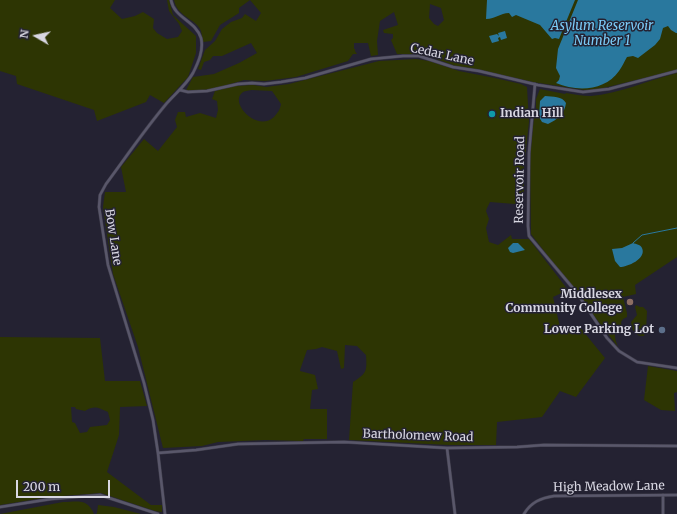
<!DOCTYPE html>
<style>
body{margin:0}
#map{position:relative;width:677px;height:514px;overflow:hidden;background:#242232;font-family:Merriweather,serif}
canvas{display:block}
.north{position:absolute;left:16px;top:16px;width:40px;height:40px;-webkit-text-stroke:3px #242232;paint-order:stroke;rotate:279deg;font-size:11px;font-weight:700;line-height:16px;text-align:center;color:#d8d7e2}
.north::after{content:'';display:block;margin:auto;width:14px;height:18px;background:#d8d7e2;clip-path:polygon(50% 0,100% 100%,50% 72%,0 100%)}
.scale{position:absolute;left:16px;top:480px;width:94px;height:18px;box-sizing:border-box;border:2px solid #d8d7e2;border-top:0;padding-left:5px;font-size:12px;line-height:14px;white-space:nowrap;color:#d8d7e2;-webkit-text-stroke:3px #242232;paint-order:stroke}
</style>
<div id="map">
<canvas width="677" height="514"></canvas>
<div class="north">N</div>
<div class="scale">200 m</div>
</div>
<script>
const context = document.querySelector('canvas').getContext('2d');
context.lineJoin = 'round';
function fillPath(path, color) {
  context.fillStyle = color;
  context.fill(path, 'evenodd');
}
function trace(path, color, width, dash) {
  context.strokeStyle = color;
  context.lineWidth = width;
  context.lineCap = dash ? 'butt' : 'round';
  context.setLineDash(dash || []);
  context.stroke(path);
}
function label(font, color, halo, rows, align = 'center') {
  context.font = font + ' Merriweather,serif';
  context.lineWidth = 3;
  context.setLineDash([]);
  context.textBaseline = 'middle';
  context.strokeStyle = halo;
  context.fillStyle = color;
  for (const [text, x, y, turn = 0] of rows) {
    context.save();
    context.translate(x, y);
    context.rotate((+turn || 0) * Math.PI / 180);
    context.textAlign = isNaN(turn) ? turn : align;
    if (halo) context.strokeText(text, 0, 0);
    context.fillText(text, 0, 0);
    context.restore();
  }
}
fillPath(new Path2D(`
 M0,0h115l-5,8 12,11 13,-3 8,-4 11,7 -1,9 4,5 10,6 11,-2 4,-6 -3,-7 -10,-13 -2,-11h2l4,15 23,21v17l-8,24 -24,26 -14,-8 -4,7 -49,19 -3,-11 -77,-26 -1,-8 -16,-5z
 M174,0h76l-11,8v5l-19,12 -9,16 -8,1c-1,-4 -1,-10 -3,-13 -5,-10 -23,-13 -26,-29z
 M250,0h427v70l-86,21 -58,-9 -53,-12 -22,-3 -27,-10 -17,-3h-17l-6,-14 2,-2v-4l-9,-1 -1,-3 15,-5 -4,-13 -14,9 -3,20 1,14 -7,1 -3,-13h-14v6h1v2l2,3h-4l-5,7 -52,16 -31,4 -21,-1 -31,9 -28,3 8,-15 21,-3 25,-11 18,-10 -6,-10 -29,13h-9l-3,4 -6,2 -3,8 -3,-1 7,-19 10,-9 7,-12 9,-7 11,-4 3,-4 11,7 5,-8zM430,4l11,4 3,12 -6,6 -4,-2 -5,-6z
 M416,59l13,2 30,10 36,7 26,6 6,3 2,35 -5,45v35h-7l-2,2 -25,-2 -3,6 -1,3 3,8 -3,9 3,14 9,3 13,-10 1,4h17l39,51 -15,7 7,30 18,-2 27,33 -29,39 -16,-6 -18,26 -45,5 -1,23h-47l-100,-5 4,-58c14,-9 14,-11 13,-27l-9,-9 -12,-1 -1,23 -3,1 -4,-18 -15,-4 -6,2 -9,1 -7,20v1l15,4 3,14 -6,1 -2,19h17v30h-23l-1,2 -38,-1 -47,2 -16,4 -39,2 -25,-101 -25,-73 -10,-67 2,-15h21l-5,-25 23,-28 14,12 19,-24 -2,-7 3,-8h7l1,5 14,-4 16,5 2,-8 -1,-9 -5,-2 3,-8 19,-5 19,-1 13,2 23,-3 90,-23zM252,90l20,1 9,13c-1,6 -3,8 -7,13 -17,16 -46,-15 -31,-25 2,-1 7,-2 9,-2z
 M677,73v184l-42,28 1,9 -13,3 4,16v4l-4,2 -2,3 1,6 -4,-1c-5,7 -3,12 0,20l-87,-113 -1,-75 4,-43 2,-5v-12l4,-10 25,5 1,-1c8,1 16,3 25,3 27,-2 58,-16 86,-23z
 M636,305l4,2h3l4,4 -1,20 -2,5c-9,1 -12,-6 -13,-14l6,-7 -2,-8z
 M0,337l100,1 5,43h35l7,25 -27,1 -1,28 -12,37 44,33h11v7l-7,-1 -54,-18 -52,4 -49,8zM71,407h4l1,2 9,2c10,-6 13,-3 23,1l2,8 -3,5 -17,2 -3,5 -7,1 -5,-10 -3,-1z
 M648,366l29,5v21l-3,1 1,18 -14,-1 -17,-10z
 M63,502c15,0 24,-4 31,12h-94z
 M98,505l16,2 27,7h-45l1,-1z`), '#2d3503');
fillPath(new Path2D(`
 M487,0h88l-16,39 -4,-1 -3,1 -12,-14 -24,-10 -4,2 -3,-4c-9,0 -13,6 -23,6z
 M578,0h99v33h-1l-5,-3 -3,-4 -5,2 -3,11 -5,6 -17,13 -5,-2 -6,1c-3,5 -5,10 -8,14 -14,20 -42,21 -63,12l3,-3 1,-4 -4,-8 2,-19z
 M505,31l2,7 -6,2 -1,-3 -2,1 1,3 -7,2 -3,-7 8,-2 2,2 -1,-3z
 M545,96c8,1 17,0 21,7 -1,10 -9,17 -18,21l-6,-2 -3,-5 1,-16z
 M513,243h5l7,7 -12,3 -3,-1 -2,-4z
 M633,243c3,1 8,2 9,5 5,11 -15,19 -22,19l-5,-6 -3,-12 10,-1z`), '#29789e');
trace(new Path2D(`
 M633,243l9,-8 35,-7`), '#29789e', 1);
const street = new Path2D(`
 M535,84l-6,69 -1,73 1,10 48,57 30,45 12,13 18,11 40,6
 M180,90l8,2 19,-1 31,-7 14,-1 12,1 17,-2 24,-4 66,-19 32,-3h16l34,11 26,4 59,14 45,7 26,-3 68,-18
 M447,448l8,66
 M158,453l38,-3 42,-6 106,-2 103,6 70,-1 27,-2 133,1
 M663,495v19
 M0,507l51,-8 49,-4 58,19
 M165,514l-7,-61 -5,-33 -9,-37 -36,-118 -9,-58 1,-12 6,-11c20,-27 39,-55 61,-81 9,-10 19,-18 26,-30 5,-10 11,-23 8,-35 -5,-17 -27,-20 -30,-38
 M524,514c7,-12 17,-16 30,-18l123,-1`);
trace(street, '#3e3c4a', 3.5);
trace(street, '#59576a', 2.5);
for (const [x, y, r, color] of [
 [492,114,4,"#0f9aa8"],
 [630,302,4,"#8d6e63"],
 [662,330,4,"#5c6f8a"]
]) {
  const dot = new Path2D();
  dot.arc(x, y, r, 0, 2 * Math.PI);
  context.fillStyle = color;
  context.fill(dot);
  trace(dot, '#242232', 1.5);
}
label('12px', '#d8d7e2', '#242232', [
 ["Cedar Lane",442,55,12],
 ["Reservoir Road",520,180,-89],
 ["Bow Lane",113,237,81],
 ["Bartholomew Road",418,436,2],
 ["High Meadow Lane",609,487,-1]
]);
label('bold 12px', '#d8d7e2', '#242232', [
 ["Indian Hill",500,114,"left"],
 ["Middlesex",622,295],
 ["Community College",622,309],
 ["Lower Parking Lot",654,330]
], 'right');
label('italic 13px', '#7bcbf7', '#242232', [
 ["Asylum Reservoir",602,26],
 ["Number 1",602,41]
]);
</script>
